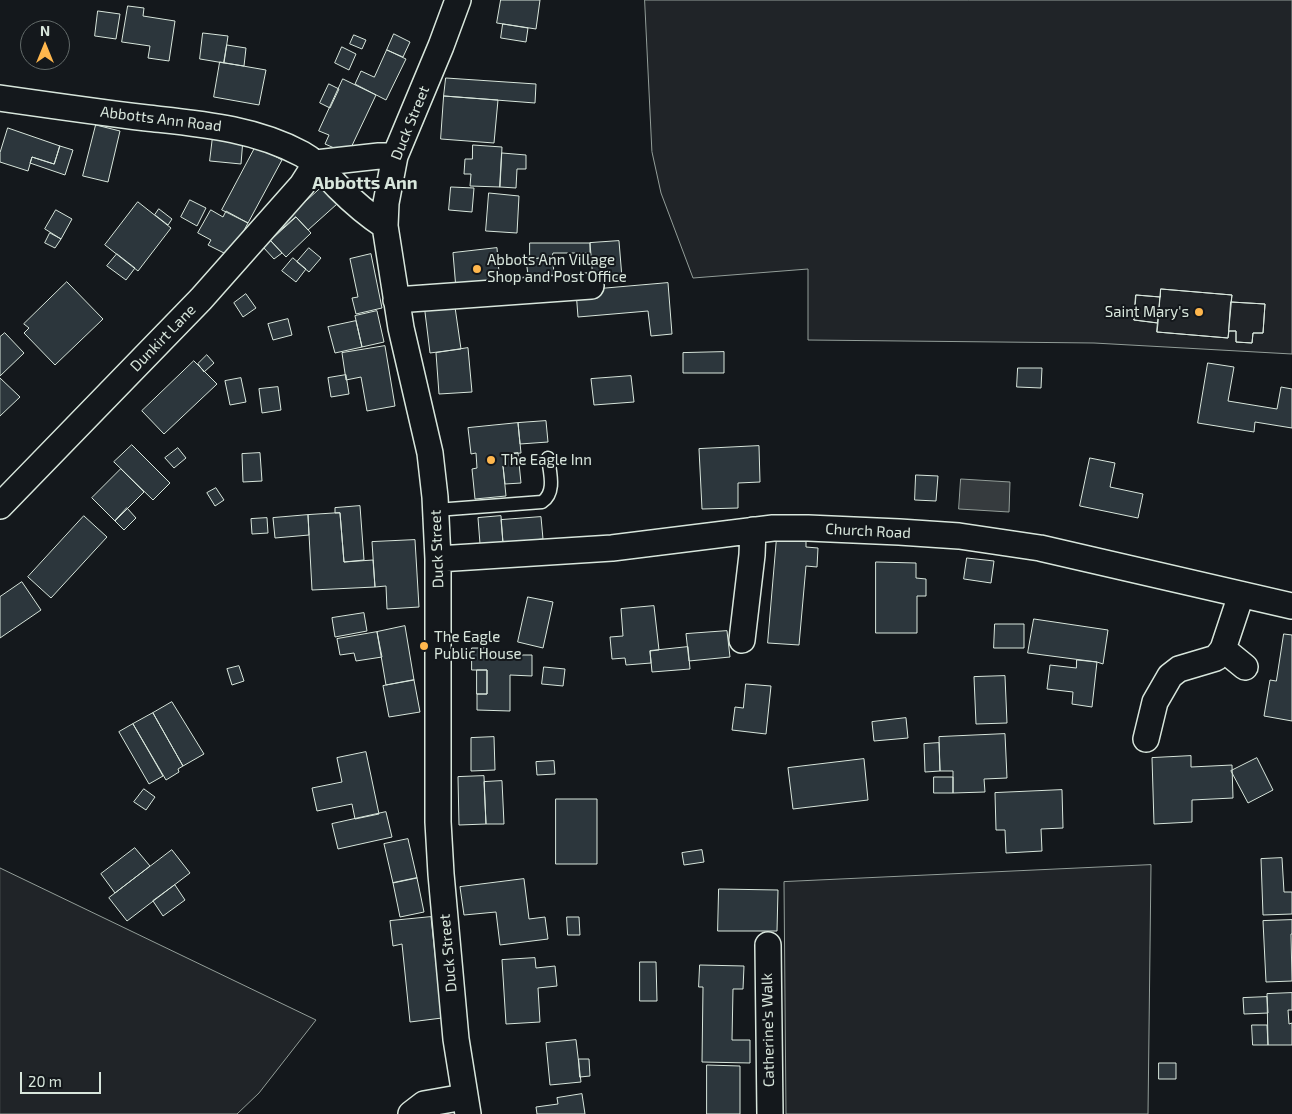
<!DOCTYPE html>
<style>
body{margin:0}
#map{position:relative;width:1292px;height:1114px;overflow:hidden;background:#14181c;font-family:"Exo 2",sans-serif}
canvas{display:block}
.north{position:absolute;left:20px;top:20px;width:50px;height:50px;box-sizing:border-box;background:#14181c;border:1px solid #626a69;border-radius:50%;rotate:0deg;font-size:14px;font-weight:700;line-height:20px;text-align:center;color:#d8e6dc}
.north::after{content:'';display:block;margin:auto;width:18px;height:22px;background:#ffb74d;clip-path:polygon(50% 0,100% 100%,50% 72%,0 100%)}
.scale{position:absolute;left:20px;top:1072px;width:81px;height:22px;box-sizing:border-box;border:2px solid #d8e6dc;border-top:0;padding-left:6px;font-size:15px;line-height:18px;white-space:nowrap;color:#d8e6dc;-webkit-text-stroke:4px #14181c;paint-order:stroke}
</style>
<div id="map">
<canvas width="1292" height="1114"></canvas>
<div class="north">N</div>
<div class="scale">20 m</div>
</div>
<script>
const context = document.querySelector('canvas').getContext('2d');
context.lineJoin = 'round';
function fillPath(path, color) {
  context.fillStyle = color;
  context.fill(path, 'evenodd');
}
function trace(path, color, width, dash) {
  context.strokeStyle = color;
  context.lineWidth = width;
  context.lineCap = dash ? 'butt' : 'round';
  context.setLineDash(dash || []);
  context.stroke(path);
}
function label(font, color, halo, rows, align = 'center') {
  context.font = font + ' "Exo 2",sans-serif';
  context.lineWidth = 4;
  context.setLineDash([]);
  context.textBaseline = 'middle';
  context.strokeStyle = halo;
  context.fillStyle = color;
  for (const [text, x, y, turn = 0] of rows) {
    context.save();
    context.translate(x, y);
    context.rotate((+turn || 0) * Math.PI / 180);
    context.textAlign = isNaN(turn) ? turn : align;
    if (halo) context.strokeText(text, 0, 0);
    context.fillText(text, 0, 0);
    context.restore();
  }
}
const green = new Path2D(`
 M645,0h647v354l-198,-11 -286,-3v-71l-115,9 -32,-85 -9,-41z
 M1151,865l-3,249h-362l-2,-232z
 M0,868l316,152 -57,73 -22,21h-237z`);
fillPath(green, '#202428');
trace(green, '#939e99', 1);
const water = new Path2D(`
 M961,479l49,3 -1,30 -50,-3z`);
fillPath(water, '#363b3e');
trace(water, '#939e99', 1);
const building = new Path2D(`
 M501,0h39l-4,29 -39,-6z
 M128,6l16,2 -1,8 32,5 -6,40 -21,-3 2,-12 -28,-4z
 M98,11l22,3 -4,25 -21,-3z
 M503,24l25,4 -2,14 -25,-4z
 M203,33l25,3 -4,27 -24,-4z
 M394,34l16,8 -7,15 -16,-7z
 M354,35l12,5 -4,9 -12,-5z
 M227,45l19,3 -2,18 -20,-3z
 M342,47l14,7 -7,16 -14,-7z
 M387,50l19,9 -20,41 -31,-16 6,-13 13,6z
 M220,62l46,8 -7,35 -45,-8z
 M446,78l90,6 -1,19 -91,-7z
 M343,79l33,16 -28,59 -23,-10 4,-9 -10,-4z
 M329,84l10,5 -9,19 -10,-5z
 M444,96l54,4 -4,43 -53,-4z
 M96,125l24,6 -12,51 -25,-6z
 M8,128l52,18 -6,18 -22,-7 -4,14 -28,-9v-9z
 M213,136l30,3 -2,25 -31,-3z
 M473,145l29,2 -2,40 -30,-1 1,-12h-7l1,-15h7z
 M60,146l13,4 -8,25 -35,-12 2,-6 22,7z
 M256,146l26,14 -34,63 -26,-13z
 M502,153l24,2v14h-9l-1,19 -16,-1z
 M322,187l15,17 -29,26 -12,-13 -33,30 -3,-4z
 M451,187l23,1 -2,24 -23,-2z
 M489,193l30,3 -2,37 -31,-2z
 M190,200l16,8 -9,18 -16,-9z
 M138,202l33,26 -33,43 -33,-26z
 M159,209l13,10 -4,6 -13,-10z
 M56,210l16,9 -11,20 -16,-10z
 M211,210l12,7 3,-6 22,12 -18,33 -22,-11 3,-5 -13,-7z
 M296,217l15,16 -25,24 -16,-17z
 M50,233l11,6 -6,9 -10,-5z
 M270,240l12,13 -8,6 -11,-12z
 M619,241l3,37 -29,2 -3,-37z
 M530,243h60v10h-37l-1,4 -22,2z
 M309,248l12,10 -12,14 -12,-10z
 M497,248l3,37 -44,4 -3,-36z
 M117,254l18,14 -9,12 -19,-14z
 M371,254l11,54 -26,6 -4,-16 6,-1 -8,-38z
 M552,257l3,22 -26,3 -3,-22z
 M293,258l13,11 -10,13 -14,-11z
 M67,282l36,37 -48,46 -31,-32 5,-5 -5,-4z
 M668,283l4,51 -21,2 -3,-25 -70,6 -2,-26z
 M1161,289l71,6 -4,43 -71,-6z
 M1161,289l71,6 -1,7 34,2 -2,29h-10l-1,10 -16,-1v-11h-7l-1,7 -71,-6 1,-9 -24,-3 2,-25 24,2z
 M246,294l10,14 -13,9 -9,-14z
 M1136,295l24,2 -2,26 -24,-3z
 M454,300l7,49 -31,4 -6,-49z
 M1231,302l34,2 -2,29h-10l-1,10 -16,-1v-11h-7z
 M377,311l7,31 -22,5 -7,-31z
 M288,319l4,16 -19,5 -5,-16z
 M356,321l6,26 -27,6 -7,-26z
 M5,333l19,20 -24,23v-39z
 M385,346l10,60 -28,5 -6,-34 -15,3 -4,-27z
 M468,348l4,44 -33,2 -3,-41z
 M724,352v21h-41v-20z
 M207,355l7,8 -10,9 -6,-8z
 M194,361l23,23 -53,50 -22,-23z
 M1208,363l26,4 -6,34 49,8 4,-22 11,2v39l-37,-6 -1,10 -56,-9z
 M1018,368h24l-1,20 -24,-1z
 M346,375l3,19 -18,3 -3,-19z
 M631,376l3,26 -40,3 -3,-26z
 M0,378l20,19 -20,19z
 M241,378l5,24 -16,3 -5,-24z
 M278,387l3,23 -19,3 -3,-24z
 M546,421l2,21 -28,2 -2,-21z
 M518,423l3,30 -15,1 1,11 -4,1 3,30 -31,3 -3,-30 5,-1 -1,-15 -5,1 -3,-26z
 M132,445l38,38 -17,17 -39,-38z
 M759,446l1,36 -22,1v25l-36,1 -3,-60z
 M178,448l8,10 -12,10 -9,-10z
 M260,453l2,28 -19,1 -1,-28z
 M518,453l3,30 -16,1 -2,-18 4,-1 -1,-11z
 M1090,458l25,5 -5,24 33,7 -5,24 -58,-12z
 M121,469l23,23 -29,29 -23,-23z
 M916,475l22,1 -2,25 -21,-1z
 M216,488l8,12 -9,6 -8,-13z
 M360,506l4,54 -20,2 -4,-49h-5v-5z
 M127,508l9,10 -12,12 -9,-9z
 M340,513l4,49 29,-2 2,27 -63,3 -4,-75z
 M308,515l1,20 -34,3 -2,-20z
 M84,516l23,21 -56,61 -23,-21z
 M501,516l2,27 -23,1 -2,-26z
 M541,517l2,22 -40,4 -2,-23z
 M267,518l1,15 -16,1 -1,-15z
 M777,537l29,2v8l12,1 -1,19 -11,-1 -7,79 -31,-2z
 M415,540l4,67 -32,2 -1,-23 -11,1 -3,-45z
 M967,558l27,3 -3,22 -27,-4z
 M876,562l40,1v15l10,1v17h-9v37h-41z
 M22,582l19,28 -41,28v-41z
 M528,597l25,5 -10,46 -25,-6z
 M654,606l5,44 -9,1 1,12 -25,2 -1,-7 -13,1 -2,-22 13,-1 -2,-27z
 M364,613l3,18 -32,6 -3,-19z
 M1034,619l74,11 -5,34 -6,-2 -69,-9z
 M995,624h29v24h-30z
 M405,626l9,54 -28,5 -9,-53z
 M727,631l3,26 -41,4 -3,-27z
 M377,632l5,25 -26,4 -2,-8 -14,2 -3,-16z
 M1284,634l8,1v86l-28,-5 6,-36 6,1z
 M688,647l2,22 -38,3 -2,-21z
 M472,648h14v7h46v21l-22,-1v36l-33,-1v-16h10v-24h-15z
 M1077,660l20,2 -5,45 -20,-3 1,-12 -26,-3 3,-24 26,3z
 M239,666l5,15 -12,4 -5,-16z
 M544,667l21,2 -2,17 -21,-2z
 M477,670h10v24h-10z
 M1005,676l2,47 -31,1 -2,-47z
 M414,680l6,32 -31,5 -6,-31z
 M746,684l25,2 -5,48 -34,-4 3,-23 8,1z
 M172,702l32,52 -21,12 -30,-53z
 M153,713l30,53 -5,3 1,3 -13,8 -33,-56z
 M906,718l2,20 -34,3 -2,-19z
 M133,724l30,52 -14,8 -30,-52z
 M1005,734l2,44 -23,1 1,13 -32,1v-22h-13l-1,-34z
 M494,737l1,33 -24,1v-33z
 M939,743l1,28 -15,1 -1,-28z
 M366,752l13,62 -24,5 -3,-15 -35,7 -5,-23 30,-6 -5,-24z
 M1191,756v11l41,-2 1,33 -41,2v22l-38,2 -2,-66z
 M1257,758l16,32 -25,13 -17,-32z
 M864,759l4,41 -75,9 -5,-41z
 M554,761l1,13 -18,1 -1,-13z
 M484,776l2,48 -27,1 -1,-48z
 M934,777h19v16h-19z
 M502,781l2,43h-18l-2,-42z
 M144,789l11,8 -9,13 -12,-8z
 M1062,790l1,38 -22,1 1,22 -36,2 -1,-23h-9l-1,-37z
 M556,799h41v65h-41z
 M386,812l6,25 -54,12 -6,-25z
 M408,839l9,39 -24,5 -9,-39z
 M135,848l15,18 -35,27 -14,-19z
 M172,850l18,23 -63,48 -18,-23z
 M702,850l2,12 -20,3 -2,-12z
 M1282,858l2,34h8v22l-29,1 -2,-56z
 M417,878l7,34 -24,5 -7,-34z
 M524,879l5,40 16,-2 3,22 -48,6 -4,-33 -32,3 -4,-28z
 M175,885l10,15 -22,16 -10,-15z
 M719,889l59,1 -1,41h-59z
 M431,917l11,101 -32,4 -8,-78 -9,2 -3,-25z
 M567,917h12l1,18h-12z
 M1292,920v14h-1l1,47 -26,1 -3,-61z
 M535,958l1,10 19,-2 2,20 -19,2 2,34 -34,2 -4,-64z
 M640,962h16l1,39h-17z
 M700,965l44,1 -1,23h-10l-1,51h18v23l-48,-1 1,-75h-4z
 M1292,993v17h-4l1,14 3,-1v22h-24l-1,-51z
 M1267,997l1,16 -24,1 -1,-16z
 M1252,1025h15l1,20h-15z
 M576,1040l5,42 -31,3 -4,-42z
 M579,1059h10l1,17 -10,1z
 M1159,1063h17v16h-17z
 M707,1065l33,1v48h-33z
 M582,1094l3,20h-48l-1,-7 22,-3 -1,-6z`);
fillPath(building, '#2c363c');
trace(building, '#d8e6dc', 1);
const lane = new Path2D(`
 M436,510l106,-8c14,-9 8,-29 6,-44`);
const street = new Path2D(`
 M458,0l-17,46 -46,110 -9,47 -1,23 16,102 29,125 5,44 3,62v263l3,52 15,165 12,75
 M0,98c49,7 98,14 147,20 54,6 107,10 155,36 15,8 24,21 36,33 14,14 30,28 47,39
 M396,300l195,-14
 M0,506l201,-207 101,-114 14,-22 63,-7h16
 M438,559l174,-11 161,-20h35l91,4 60,4 81,12 252,58
 M742,640l10,-85 1,-25
 M1223,649l22,18
 M1146,739l9,-37 15,-26 9,-7 37,-11 7,-9 18,-54
 M768,945l2,169
 M411,1114l13,-10 40,-7`);
trace(lane, '#d8e6dc', 15);
trace(street, '#d8e6dc', 28);
trace(lane, '#14181c', 12);
trace(street, '#14181c', 25);
for (const [x, y, r, color] of [
 [477,269,5,"#ffb74d"],
 [1199,312,5,"#ffb74d"],
 [491,460,5,"#ffb74d"],
 [424,646,5,"#ffb74d"]
]) {
  const dot = new Path2D();
  dot.arc(x, y, r, 0, 2 * Math.PI);
  context.fillStyle = color;
  context.fill(dot);
  trace(dot, '#14181c', 2);
}
label('15px', '#d8e6dc', '#14181c', [
 ["Abbotts Ann Road",161,119,7],
 ["Duck Street",410,123,-68],
 ["Dunkirt Lane",163,338,-46],
 ["Church Road",868,531,3],
 ["Duck Street",437,549,-92],
 ["Duck Street",448,953,-95],
 ["Catherine's Walk",768,1030,-91]
]);
label('15px', '#d8e6dc', '#14181c', [
 ["Abbots Ann Village",487,260],
 ["Shop and Post Office",487,277],
 ["Saint Mary's",1189,312,"right"],
 ["The Eagle Inn",501,460],
 ["The Eagle",434,637],
 ["Public House",434,654]
], 'left');
label('bold 18px', '#d8e6dc', '#14181c', [
 ["Abbotts Ann",365,183]
]);
</script>
